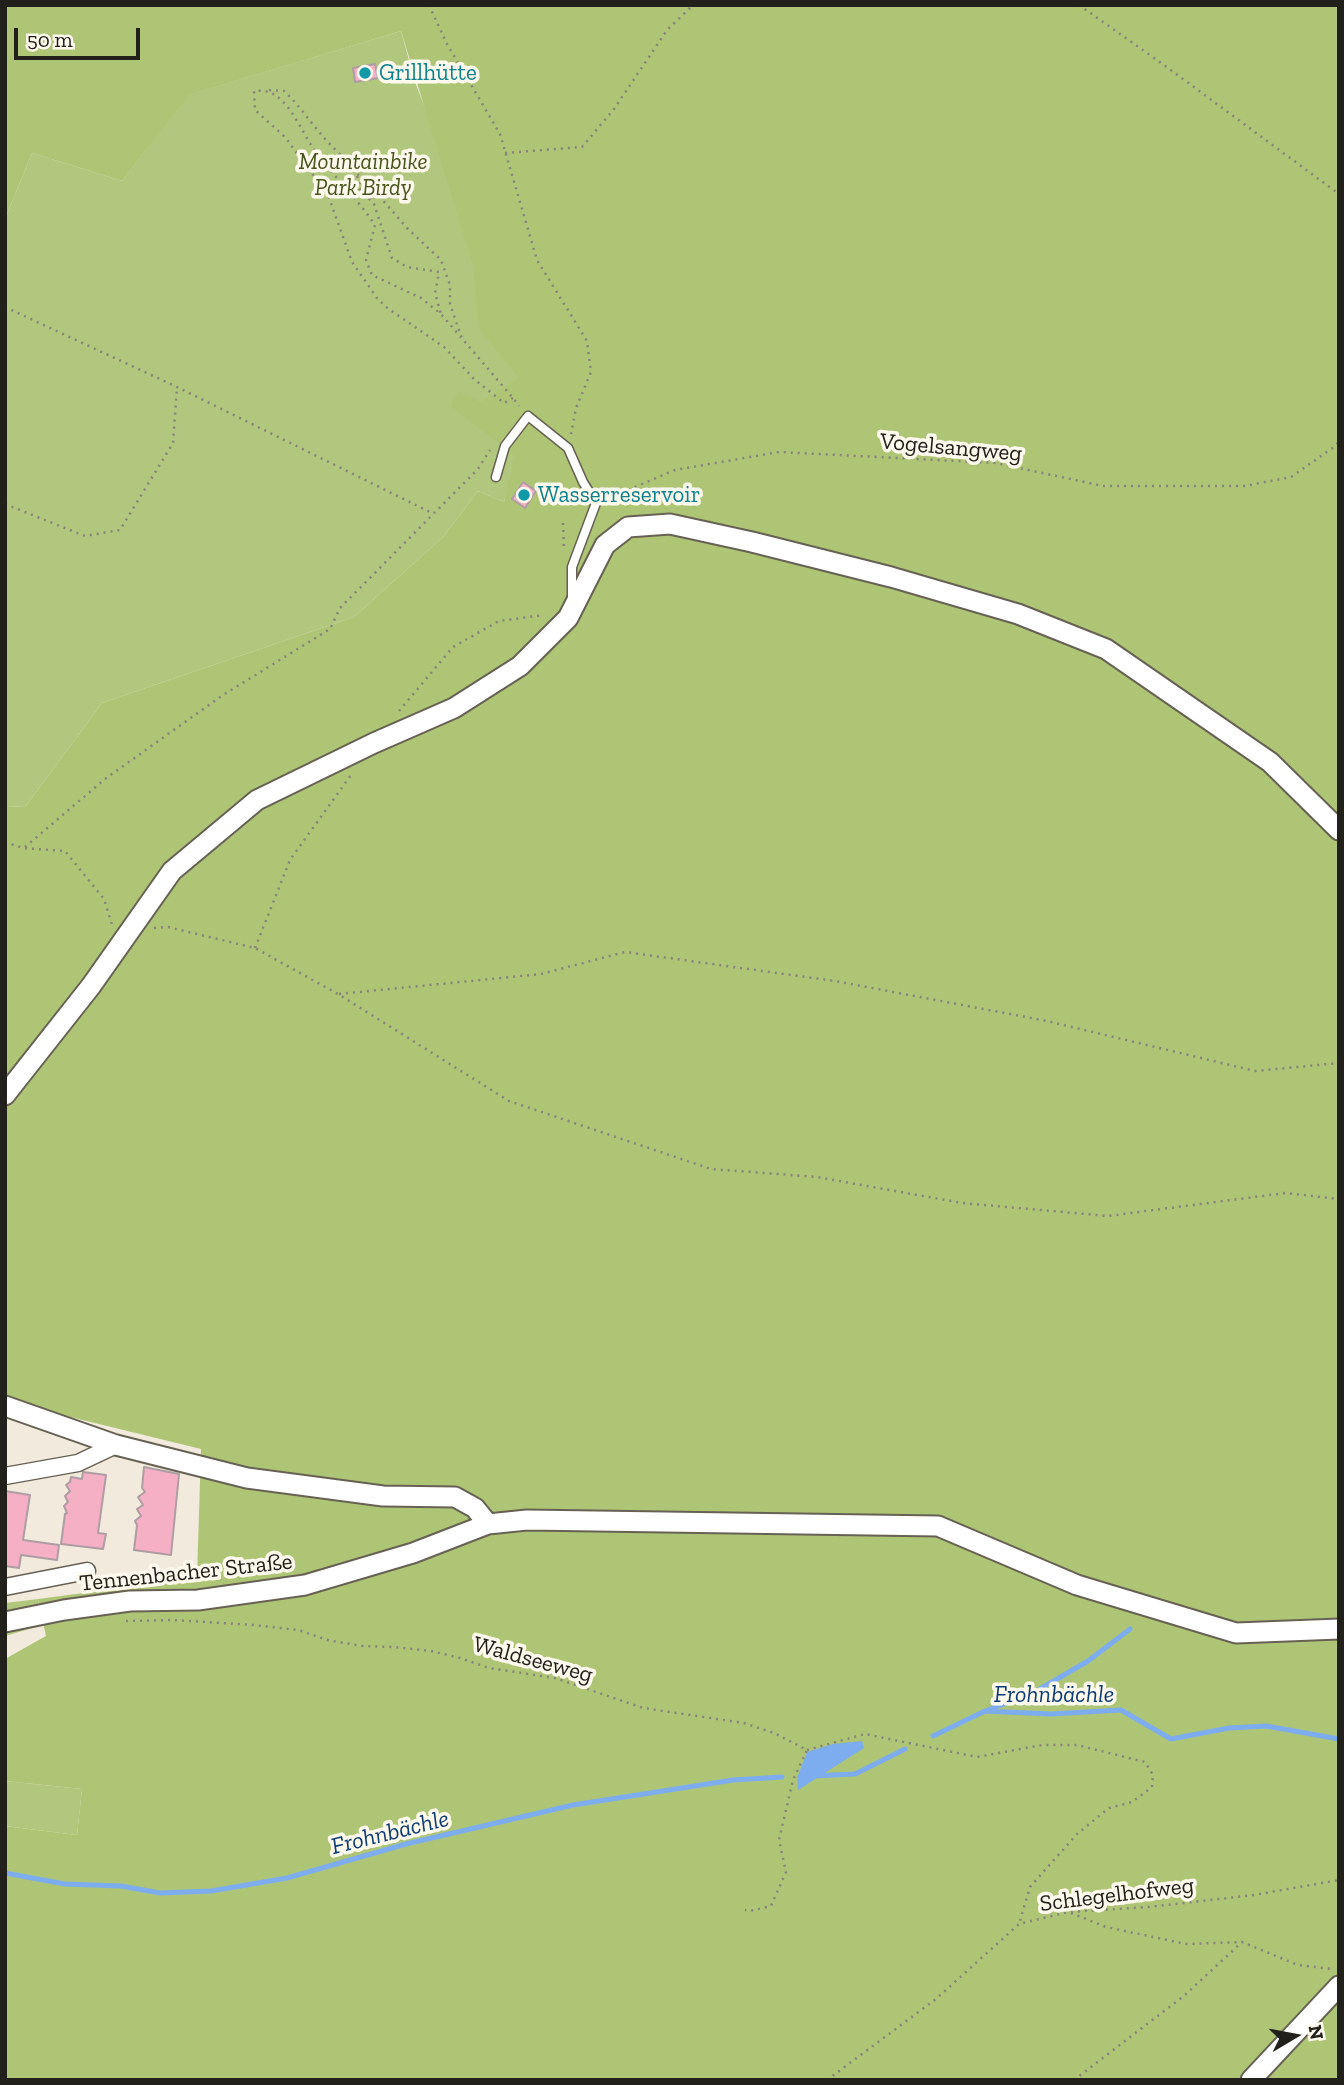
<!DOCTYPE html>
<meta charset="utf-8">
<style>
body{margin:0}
#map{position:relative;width:1344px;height:2085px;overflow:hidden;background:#f2ebdd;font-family:"Zilla Slab",serif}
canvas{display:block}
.frame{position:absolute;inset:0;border:7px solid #22201a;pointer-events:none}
.north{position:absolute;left:1260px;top:2001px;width:70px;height:70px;-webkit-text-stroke:5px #fef9ed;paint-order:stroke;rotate:80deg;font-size:19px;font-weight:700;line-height:28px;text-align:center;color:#22201a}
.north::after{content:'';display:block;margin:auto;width:24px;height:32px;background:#22201a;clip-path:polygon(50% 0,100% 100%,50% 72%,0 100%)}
.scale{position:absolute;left:14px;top:28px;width:126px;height:32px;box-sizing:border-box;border:4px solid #22201a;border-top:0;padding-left:9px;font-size:21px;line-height:24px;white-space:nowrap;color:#22201a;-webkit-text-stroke:5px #fef9ed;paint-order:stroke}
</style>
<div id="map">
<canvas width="1344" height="2085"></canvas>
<div class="frame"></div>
<div class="north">N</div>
<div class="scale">50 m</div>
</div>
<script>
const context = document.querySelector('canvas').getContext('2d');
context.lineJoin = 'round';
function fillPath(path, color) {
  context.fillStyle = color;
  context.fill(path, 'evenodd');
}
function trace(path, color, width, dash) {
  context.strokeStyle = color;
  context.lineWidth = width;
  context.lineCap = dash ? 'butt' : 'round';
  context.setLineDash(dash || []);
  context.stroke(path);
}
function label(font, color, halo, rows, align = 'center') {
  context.font = font + ' "Zilla Slab",serif';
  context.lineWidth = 7;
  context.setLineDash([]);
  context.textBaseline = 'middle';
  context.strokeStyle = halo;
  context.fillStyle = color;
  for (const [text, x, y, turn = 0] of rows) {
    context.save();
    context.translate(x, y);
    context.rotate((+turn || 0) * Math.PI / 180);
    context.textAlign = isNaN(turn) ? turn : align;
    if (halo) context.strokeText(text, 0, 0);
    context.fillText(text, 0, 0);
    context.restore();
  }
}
fillPath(new Path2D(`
 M401,31l14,51 120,308 -31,112 -26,-11 -35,46 -89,80 -252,86 -77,104 -20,-1v-587l27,-66 90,28 66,-86z
 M38,1599l5,26 -38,11v-33z
 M5,1781l77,8 -5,46 -72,-9z`), '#b1c77d');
fillPath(new Path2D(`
 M5,5h1334v2075h-1334v-254l72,9 5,-46 -77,-8v-122l41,-23 -8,-37 159,-21 4,-129 -196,-48v-595l20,1 77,-104 252,-86 89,-80 35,-46 26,11 11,-46 -64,-50 7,-15 23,11 38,-24 -40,-49 -6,-64 -72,-234 -212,64 -67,86 -90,-28 -27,66z`), '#aec576');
fillPath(new Path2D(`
 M862,1741l2,7 -66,42 -1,-12 10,-26 26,-8z`), '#7dadee');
trace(new Path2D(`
 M988,1710l45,-17 55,-32 42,-32
 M933,1736l52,-25 66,3 70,-4 50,29 58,-11 37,-2 73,13
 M813,1776l42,-2 50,-25
 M5,1873l60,11 56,2 39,7 51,-2 76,-13 119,-34 167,-39 160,-25 49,-3`), '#7dadee', 5);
const building = new Path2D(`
 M375,64l3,14 -23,4 -2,-14z
 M523,482l13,9 -11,17 -13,-9z
 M144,1467l35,7 -8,81 -37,-5 3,-25 -2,-4 6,-5 -4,-7 6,-4 -5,-8 7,-5 -3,-4z
 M83,1472l23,3 -8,58 8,1 -3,15 -42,-5 4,-30 2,-1 -3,-7 4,-4 -3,-6 5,-5 -4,-6 4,-3 1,-5 11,2z
 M5,1491l25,4 -7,45 36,5 -2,15 -36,-5 -2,13 -14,-2z`);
fillPath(building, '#f6b0c5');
trace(building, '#ae9da2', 2);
const service = new Path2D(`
 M496,477l9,-31 23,-30 40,32 15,34 13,21 -24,64v31`);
const minor = new Path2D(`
 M5,1476l73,-13 38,-18
 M5,1587l82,-16`);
const tertiary = new Path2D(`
 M5,1095l86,-109 81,-115 85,-71 117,-57 80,-35 66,-42 48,-48 37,-73 23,-18 42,-3 82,18 139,35 127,37 88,35 164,113 69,68
 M5,1406l111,39 131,33 136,18 72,1 20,11 13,16
 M5,1622l59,-12 66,-9 68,-1 107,-15 108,-32 75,-29 39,-4 411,6 139,59 159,48 103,-4
 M1251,2080l88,-94`);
trace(service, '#676154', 11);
trace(minor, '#676154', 19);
trace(tertiary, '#676154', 23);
trace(new Path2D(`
 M429,5l18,39 53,90 37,126 50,81 4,31 -15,36 -5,26
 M1079,5l85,60 175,129
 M269,90l15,1c14,13 24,28 36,42 17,21 42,38 50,64h10l27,31 34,32 9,25v19l12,35
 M505,153l77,-6 32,-38 53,-79 26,-25
 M357,176l3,6 -2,5 16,17 18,54 15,9 32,5 -4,21 6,21
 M5,307l172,80 255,126
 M513,398l-9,5 -30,-24 -30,-32 -58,-40 -9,-9 -25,-36 -24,-67 -43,-58 -30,-27 -1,-19c8,-1 15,0 21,4 17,11 27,37 38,53 19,27 44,50 62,77l-9,35 6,15 49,23 20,16 72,84 6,8
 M609,498l66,-28 104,-18 217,11 107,23h142l46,-9 43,-30 5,-5
 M5,504l80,32 35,-6 53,-87 4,-56
 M563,523l1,25
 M399,711l54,-64 46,-26 45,-6
 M5,842l18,6 42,3 39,48 8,26
 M25,847l80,-68 118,-84 107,-66 10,-21 138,-139 12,-19
 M154,928l14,-1 87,21 83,46 171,107 202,68 106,8 145,26 146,13 177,-23 54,6
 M255,948l35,-88 61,-85
 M339,994l202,-20 84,-22 210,29 212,40 208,50 84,-8
 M126,1621l47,-1 80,5 46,5 28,10 35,6 32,1 37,4 29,7 29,10 66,10 88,30 101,15 30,10 33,17 -14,30 -14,60 7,32 -15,34 -21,5 -5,-1
 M807,1750l58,-16 112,23 65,-12h35l68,17 8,13 -1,12 -20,15 -23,6 -32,26 -47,53 -11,37
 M1071,1913l35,14 80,17 56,-2 56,23 34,4
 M827,2080l109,-81 83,-75 49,-12 81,-5 105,-12 85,-15
 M1074,2080l111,-85 57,-53`), '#88847a', 2.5, [2, 5]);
trace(service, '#fff', 8);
trace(minor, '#fff', 16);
trace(tertiary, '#fff', 19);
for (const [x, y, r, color] of [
 [365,73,7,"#0f9aa8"],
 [524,495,7,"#0f9aa8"]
]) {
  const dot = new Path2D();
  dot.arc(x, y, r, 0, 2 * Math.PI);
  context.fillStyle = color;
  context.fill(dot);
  trace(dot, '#fef9ed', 2.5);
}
label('23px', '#0d838f', '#fef9ed', [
 ["Grillhütte",379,73],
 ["Wasserreservoir",538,495]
], 'left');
label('italic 23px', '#47551d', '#fef9ed', [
 ["Mountainbike",363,162],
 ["Park Birdy",363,188]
]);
label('23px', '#22201a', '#fef9ed', [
 ["Vogelsangweg",951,448,5],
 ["Tennenbacher Straße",186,1573,-6],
 ["Waldseeweg",533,1660,15],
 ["Schlegelhofweg",1117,1895,-7]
]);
label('italic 24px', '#0b3c75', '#fef9ed', [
 ["Frohnbächle",1054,1695],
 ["Frohnbächle",390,1833,-14]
]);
</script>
